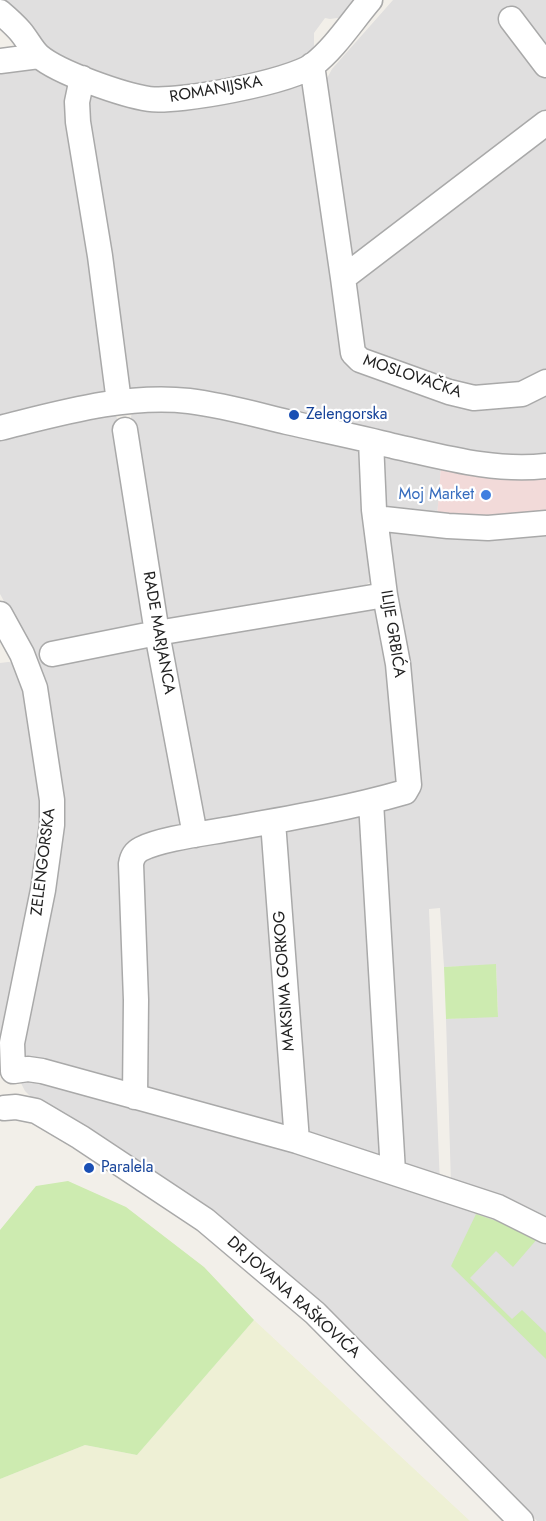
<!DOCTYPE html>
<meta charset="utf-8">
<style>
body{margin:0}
canvas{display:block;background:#f2efe9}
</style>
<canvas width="546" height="1521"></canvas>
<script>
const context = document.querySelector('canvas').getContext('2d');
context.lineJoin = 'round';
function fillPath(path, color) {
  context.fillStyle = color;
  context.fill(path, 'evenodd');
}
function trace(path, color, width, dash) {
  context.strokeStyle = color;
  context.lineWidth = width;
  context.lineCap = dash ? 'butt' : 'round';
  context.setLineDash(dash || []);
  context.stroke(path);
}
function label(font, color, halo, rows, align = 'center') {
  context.font = font + ' Jost,sans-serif';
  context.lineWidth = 4.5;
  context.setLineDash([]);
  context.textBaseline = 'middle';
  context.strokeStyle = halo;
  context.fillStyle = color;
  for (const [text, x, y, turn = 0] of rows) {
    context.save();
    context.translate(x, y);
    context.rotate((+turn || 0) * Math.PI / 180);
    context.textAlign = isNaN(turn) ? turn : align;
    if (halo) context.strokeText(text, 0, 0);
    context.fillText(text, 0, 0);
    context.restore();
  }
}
fillPath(new Path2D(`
 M0,0h363l-19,17 -14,2 -5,-1 -11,15v13l-8,12 -30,17 -132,17 -92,-35 -52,-50z
 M393,0h153v118l-193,146 -28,-182 7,-13z
 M27,61l42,16 42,315 -111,29v-355z
 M304,80l40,268 109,48 93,-9v70l-32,2 -385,-70 -42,-271 4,-28z
 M546,128v251l-67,17 -114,-39 -16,-58 8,-23z
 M171,408l182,36 9,8 11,128 -15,10 -190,32 -10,-13 -27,-192 2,-8z
 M114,411l4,10 33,226 34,174 -5,6 -44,16 -9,243 -108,-28 35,-187 -16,-208 -38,-69v-158z
 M388,455l53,11 -4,52 -53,-8 -1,-52z
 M546,526v694l-95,-36 -5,-165 52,-3 -2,-51 -52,2 -4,-59 -11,1 11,276 -42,-11 -18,-367 29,-12 -25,-265z
 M374,607l6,6 22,163 -7,10 -191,39 -38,-185z
 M8,662l9,1 17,63 9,57 -1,46 -37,209 -5,11v-386z
 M361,811l27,348 -83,-22 -25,-312z
 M265,831l25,296 -144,-28 -6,-243z
 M23,1072l360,99 163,69v281h-9l-186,-187 -318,-235 -8,-8 -6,-12z`), '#e0dfdf');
fillPath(new Path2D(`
 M441,466l105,8v44h-109z`), '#f2dad9');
fillPath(new Path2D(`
 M254,1320l216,201h-470v-42l85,-34 52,10z`), '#eef0d5');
fillPath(new Path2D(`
 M496,964l2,53 -52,2 -2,-52z
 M68,1181l58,26 78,60 50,53 -117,135 -52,-10 -85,34v-249l36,-44z
 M476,1214l47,16 15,8 -25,29 -17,-16 -26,27 42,41 10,-9 24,23v26l-95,-93z`), '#cdebb0');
const minor = new Path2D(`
 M0,12c7,6 14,12 20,19 7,8 12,19 19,25 20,17 84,39 110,43 30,4 141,-17 164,-34 22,-17 39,-44 57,-65
 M511,19l35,46
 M0,61l39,-5
 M312,65l31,213 203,-155
 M82,78l-5,24 1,20 22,134 19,146
 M343,278l10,75 7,7 89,32 25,6 48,-4 24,-12
 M0,428c61,-15 125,-34 189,-27 33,4 65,13 98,21 35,8 71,15 106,24 50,11 101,26 153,20
 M125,430l32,203 38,202
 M375,518l73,8 40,2 58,-5
 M0,614l22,40 13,34 17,112v25l-9,65 -31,153 1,28
 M52,654l105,-21 228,-38
 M371,802l22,370
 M273,822l24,319
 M14,1071l14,-2 14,2 255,70 201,66 48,24
 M135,1097l1,-97 -5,-136c1,-7 4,-12 10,-15 22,-11 68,-16 94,-21 57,-10 115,-20 170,-36l4,-7 -11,-121 -13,-69 -11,-85 -3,-69
 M4,1108l12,-1 20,4 44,26 125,83 110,93 206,208`);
trace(minor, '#a9a9a9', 27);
trace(minor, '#fff', 24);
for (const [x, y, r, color] of [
 [294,415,6,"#1a4fb4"],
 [486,495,6,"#3f7fe0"],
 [89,1168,6,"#1a4fb4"]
]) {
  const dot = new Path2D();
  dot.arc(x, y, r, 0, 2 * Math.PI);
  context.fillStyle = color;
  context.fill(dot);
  trace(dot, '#fff', 2);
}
label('16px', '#222', '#fff', [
 ["ROMANIJSKA",216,90,-10],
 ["MOSLOVAČKA",412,377,19],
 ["RADE MARJANCA",158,633,80],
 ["ILIJE GRBIĆA",392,634,81],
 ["ZELENGORSKA",44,862,-83],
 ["MAKSIMA GORKOG",285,981,-94],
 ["DR JOVANA RAŠKOVIĆA",293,1298,42]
]);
label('16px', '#164399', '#fff', [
 ["Zelengorska",306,415],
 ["Paralela",101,1168]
], 'left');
label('16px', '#366cbe', '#fff', [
 ["Moj Market",474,495]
], 'right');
</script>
